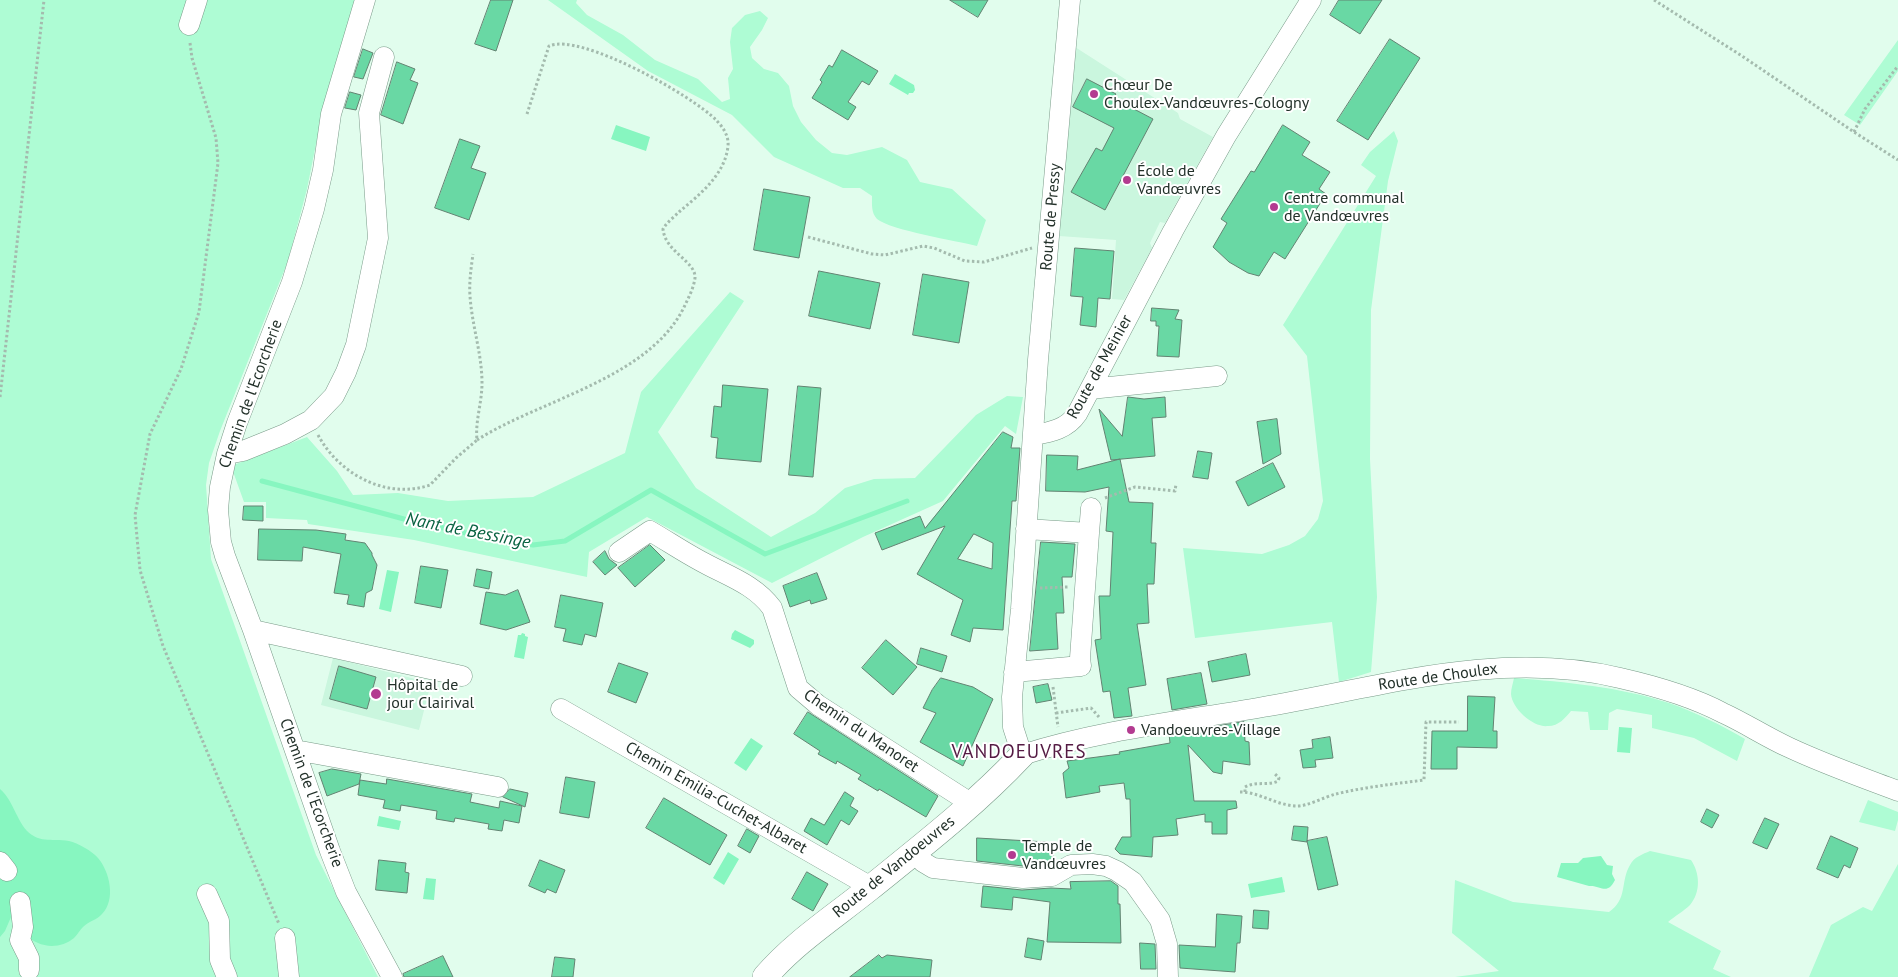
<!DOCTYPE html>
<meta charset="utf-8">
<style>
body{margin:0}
canvas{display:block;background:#e1fded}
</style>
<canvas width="1898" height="977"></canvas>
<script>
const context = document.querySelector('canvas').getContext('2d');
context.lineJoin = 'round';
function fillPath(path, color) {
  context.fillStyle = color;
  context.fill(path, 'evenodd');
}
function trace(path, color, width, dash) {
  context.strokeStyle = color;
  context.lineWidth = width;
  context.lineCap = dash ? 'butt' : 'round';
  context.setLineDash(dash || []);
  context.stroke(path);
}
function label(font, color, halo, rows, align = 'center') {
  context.font = font + ' "PT Sans",sans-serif';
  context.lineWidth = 4;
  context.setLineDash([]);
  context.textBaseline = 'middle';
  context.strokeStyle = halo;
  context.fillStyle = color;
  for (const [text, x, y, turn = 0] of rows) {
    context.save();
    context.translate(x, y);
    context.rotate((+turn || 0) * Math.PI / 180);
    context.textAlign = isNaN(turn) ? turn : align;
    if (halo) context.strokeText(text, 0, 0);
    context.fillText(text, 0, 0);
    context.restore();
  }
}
fillPath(new Path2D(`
 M1075,47l103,66 2,6 33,18 -48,86 -5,-1 -10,21 2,5 -28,52 -12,-1 4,-59 -57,-4z
 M333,658l98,25 -12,47 -98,-25z`), '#caf6de');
fillPath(new Path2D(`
 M0,0h357l-34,109 -16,80 -19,72 -68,170 -11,32 -3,22 5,74 105,296 62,122h-378z
 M548,0h29l-1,3 11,12 36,20 32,25 43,19 24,23 8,-3 -2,-21 5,-9 -3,-27 2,-14 13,-13 15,-4 8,7 -6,12 -12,17 2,11 12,11 14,4 11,13 4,20 8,16 15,18 16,13 15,2 35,-8 25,13 13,22 32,7 34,31 -9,26c-20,-5 -87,-16 -100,-27 -6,-6 -5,-15 -5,-23l-12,-8h-17l-69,-31 -42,-42 -84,-44z
 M1898,40v31l-38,54 -16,-10z
 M1394,131l4,10 -10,40 -17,129 -1,149 7,138 -6,75 -32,10 -7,-60 -137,16 -12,-90 79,6 27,-9 16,-9 13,-17 5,-18 -16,-145 -24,-31 93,-149 -15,-11 9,-13z
 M730,292l14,9 -86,131 38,56 75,49 44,-24 30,-25 29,-9 41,-1 61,-63 31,-19 16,1 -7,37 -11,-8 -62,75 -80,36 -91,46 -125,-66 -58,35 -2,25 -173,-37 -106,-16 -1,-4 -41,-2v-16h-22l-13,-36 76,-29 30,34 16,24 45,-2 50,8 85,-4 92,-44 16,-61z
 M1514,678c52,4 106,9 155,25 26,9 52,22 76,36l-8,22 -43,-23 -42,-10v-13l-35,-6 -8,4 -1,17h-18l-2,-18 -17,-1c-6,7 -12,15 -23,15 -14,2 -36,-17 -37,-32 0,-5 2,-11 3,-16z
 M1868,800l30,12v8l-3,11 -36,-9z
 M1650,851l41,9c9,13 10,32 -1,45 -6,6 -15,11 -22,17l53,29 -8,18 18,8h-276l44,-6 -47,-38 3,-53 58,22 96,10c19,-13 11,-30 21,-47 4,-8 13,-11 20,-14z
 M1898,864v113h-89l22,-52 32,-18 9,4z`), '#aefcd4');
fillPath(new Path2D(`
 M895,74l19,11 1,5 -2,3h-4l-1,2 -19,-11z
 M616,125l34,12 -4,14 -35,-12z
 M387,570l12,2 -8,40 -12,-3z
 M735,630l19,10v4l-4,4 -19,-9 1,-5z
 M522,633l3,1v2l3,1 -4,22 -10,-2 4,-22h3z
 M1619,727l13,1 -2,25 -13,-1z
 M751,738l12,8 -17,25 -12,-8z
 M0,789c15,13 17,36 32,46 12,8 24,3 37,6 9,2 23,10 29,17 12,14 18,42 4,56 -5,6 -13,7 -19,13 -3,3 -6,8 -9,11 -14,12 -37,10 -48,-4 -5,-7 -8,-16 -12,-24l-9,21 -5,6z
 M379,816l22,5 -2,9 -22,-4z
 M728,852l11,7 -15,26 -11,-7z
 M1601,856l6,9 6,1 -1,8 3,6c-8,16 -14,5 -26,6l-32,-9 4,-14h17l5,-5z
 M1282,877l3,15 -34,6 -3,-14z
 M426,878l10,1 -2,21 -11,-1z`), '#87f6c0');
trace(new Path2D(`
 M262,481l142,38 84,19 45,7 32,-4 86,-51 114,64 142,-53`), '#87f6c0', 5);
const building = new Path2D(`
 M491,0h22l-17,51 -21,-7z
 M950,0h38l-10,17z
 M1339,0h43l-22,34 -30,-19z
 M1390,39l30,19 -52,82 -31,-19z
 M363,49l10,4 -10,26 -9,-2z
 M842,50l36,21 -9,14 -7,-4 -14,21 8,5 -8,13 -36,-22 10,-16 -2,-2 9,-15 3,2z
 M397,62l18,7 -5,11 8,3 -15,41 -22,-9z
 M1087,79l29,15 -3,4 40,21 -48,91 -34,-18 25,-44 6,3 12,-23 -41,-21z
 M350,92l11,3 -5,15 -11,-2z
 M1283,125l27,17 -8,13 28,17 -11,17 7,5 -41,65 -11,-7 -15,24 -11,-3 -19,-11 -16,-15 14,-24 -6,-4 30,-48 3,1z
 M460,139l20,7 -9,22 15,5 -17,47 -34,-12z
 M764,189l46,8 -11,61 -45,-8z
 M1075,248l39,3 -4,48 -12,-1 -2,29 -16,-2 3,-28 -12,-1z
 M819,271l61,12 -10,46 -61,-13z
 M923,274l46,8 -10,61 -46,-8z
 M1152,308l27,2 -4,9 7,1 -3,37 -22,-1 2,-30h-3v-5h-5z
 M723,385l45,4 -7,73 -45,-4 2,-20 -7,-1 3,-31 7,1z
 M798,386l23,2 -8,89 -24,-2z
 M1128,397l16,2 21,-2 1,20 -14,1 3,38 -44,4 -12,-51 23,27z
 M1277,419l4,35 -18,10 -6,-42z
 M1003,432l10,5 -2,11h9l-4,53h-4l-9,129 -30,-2 -3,14 -19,-7 12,-35 -46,-26 28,-48 -63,24 -7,-17 45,-17 5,12zM974,534l19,9 -1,26 -34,-10z
 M1198,451l14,2 -4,26 -15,-2z
 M1047,455l31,1 -1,14 43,-11 9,43 24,1 -2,40h5l-2,41h-7l2,39 -12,1 9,61 -18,3 4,28 -18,2 -4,-27 -7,1 -8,-52 6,-1 -2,-43h11l3,-64 -7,-1 3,-44 -24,5 -39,-1z
 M1273,463l12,24 -37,19 -12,-24z
 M244,506h19v15l-20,-1z
 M259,529l57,1 30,4 -1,6 20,3 7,10v2l5,10 -5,25 -6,3 -2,14 -17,-3 2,-9 -15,-2 7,-39 -38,-7 -1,14 -44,-1z
 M1041,542l34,2 -3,33h-10l2,36h-8l2,36 -28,2z
 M650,545l15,15 -30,27 -17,-19z
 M605,551l4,8 8,6 -12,10 -12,-13z
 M421,566l27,4 -7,38 -26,-5z
 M477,569l15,3 -3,17 -15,-3z
 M817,573l10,26 -16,5 -1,-4 -20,7 -7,-21z
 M518,590l12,32 -24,8 -26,-6 6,-32 19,3z
 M561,595l42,8 -7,34 -11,-3 -3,11 -19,-4 3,-12 -11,-2z
 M886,640l31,27 -24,28 -31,-27z
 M921,648l26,8 -5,16 -25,-8z
 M1246,654l4,21 -38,7 -4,-20z
 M619,663l29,10 -12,30 -28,-11z
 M339,666l37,11 -9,32 -37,-10z
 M1201,673l6,31 -35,6 -5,-31z
 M941,678l32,9 20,12 -30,67 -43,-24 16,-29 -13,-5 9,-18z
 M1048,684l4,16 -16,3 -3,-16z
 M1468,696l27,1 -2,34h4v17l-40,-1v22h-26l1,-38h35z
 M808,712l130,84 -12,21 -47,-28 -1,2 -20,-12 3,-4 -24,-14 -1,3 -18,-10 2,-3 -26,-17z
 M1244,722l1,19 4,1 1,23 -27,-4 -1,13 -9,-2 -25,-27 6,56h42l1,7 -10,2v24h-15v-12h-7v-8l-29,5 2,16 -25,2 -1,20 -32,-3 -5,-5 7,-12h9l-1,-38h-4l-2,-16 -25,3 1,6 -34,6 -3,-25 6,-5 -2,-7 53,-7 -1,-2 51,-9 -1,-9z
 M1330,737l3,21 -18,2 1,7 -13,1 -3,-18 13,-2 -1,-8z
 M332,769l29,5 -2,10 -32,12 -8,-23z
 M566,777l29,5 -6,36 -29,-5z
 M387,779l85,15 -2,8 29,6 1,-7 22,5 -3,17 -15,-3 -2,11 -14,-2 1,-5 -34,-6 -1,4 -18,-3 1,-8 -36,-6 -1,6 -17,-3 2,-8 -27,-5 2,-15 26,4z
 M510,789l18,4 -3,14 -22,-10z
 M845,792l9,6 -4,8 8,5 -9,14 -8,-5 -14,25 -23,-14 7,-13 13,7z
 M664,798l63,37 -17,30 -64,-37z
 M1707,809l12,6 -7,13 -11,-6z
 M1765,818l14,6 -12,25 -14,-6z
 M1294,826l14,1 -1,15 -15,-2z
 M747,829l12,7 -9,17 -12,-7z
 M1831,836l27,12 -8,20 -6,-3 -6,13 -21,-9z
 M1327,837l11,48 -20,5 -11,-49z
 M977,838l70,4 7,6 -1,11 -6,5 -24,2 -46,-5z
 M379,860l27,3 -1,9 4,1 -2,20 -31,-3z
 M540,860l25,10 -9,23 -9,-4 -2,4 -16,-7z
 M807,872l21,12 -15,27 -21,-12z
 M1111,881l7,5v18h2l1,39 -74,-1 3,-40 -37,-5 -1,13 -31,-3 2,-21 39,4 29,-2 20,1 -1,-7z
 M1254,910l15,1 -1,18 -15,-1z
 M1217,914l25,2 -2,27h-3l-2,29 -55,-4 -1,-23 36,2z
 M1028,938l16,3 -3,19 -16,-3z
 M1140,943l15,1 1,25h-15z
 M879,955l3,3 5,-3 45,5 -2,17h-80z
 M443,956l10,21h-49l-1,-3z
 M555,957l20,2 -2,18h-21z`);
fillPath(building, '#69d8a4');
trace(building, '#638372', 1);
const minor = new Path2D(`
 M365,0l-34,114 -8,56 -9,39 -22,73 -55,141 -10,31 -7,33 -2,23 3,32 4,14 28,74 77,221 16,41 46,85
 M1070,0l-32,360 -17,249 -9,88 1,30 9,28c78,-25 161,-34 241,-48 118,-20 237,-58 357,-29 35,8 71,18 103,35 22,10 43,24 65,34 36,17 73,30 110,44
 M189,25l8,-25
 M1090,389l127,-13
 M1034,435c17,-3 33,-6 43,-21l96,-183 53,-95 85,-136
 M227,454l16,-3 42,-17 26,-14 23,-24 12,-24 10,-27 22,-107 -9,-125 15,-56
 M1089,533l2,-25
 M619,552l31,-21c19,11 38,24 58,34 23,12 48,21 64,43l26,80 20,17 154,99
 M253,630l209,46
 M1014,672l67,-6 -1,-8 9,-125 -63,-4
 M561,709l310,178
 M295,750l203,37
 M914,851l9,11 10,6 90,10 29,-2 19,-11 21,-1 14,2 11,5 16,11 27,38 7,24 1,33
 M0,862l7,9
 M207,894l12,27 1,39 7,17
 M20,902l3,25 -3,13 9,18v12
 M285,938l4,39`);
const major = new Path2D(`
 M765,977c30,-35 69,-60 105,-89 52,-42 106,-84 152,-133`);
trace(minor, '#7a9b89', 21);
trace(major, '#7a9b89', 26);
trace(new Path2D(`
 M1654,0l88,56 112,76 44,28
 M190,43l2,15 24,80 2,25 -19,149 -18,57 -31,65 -15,81 5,55 23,76 116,278
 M1854,132l11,-23 33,-43
 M808,237l64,17 13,1 38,-9 11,2 31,13 19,1 48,-14
 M0,397l44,-397
 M318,435c21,39 68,65 112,50l26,-27 21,-18c-2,-19 5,-37 5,-57 0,-29 -10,-57 -12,-87 -1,-14 1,-27 3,-42
 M477,440c64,-41 176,-62 209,-137 4,-8 8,-17 9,-25 1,-17 -30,-26 -32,-49 4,-7 11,-12 16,-17 20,-17 46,-37 49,-66 1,-10 -5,-19 -12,-26 -23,-24 -136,-88 -167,-74l-22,68
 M1105,498l30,-11 40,4 1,-7
 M1040,588l28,-1
 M1053,687l5,40
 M1056,713l35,-5 8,9
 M1240,792c19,0 36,13 56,14 10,1 28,-9 40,-12 29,-7 58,-10 88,-14l2,-58h33
 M1245,792v-5c11,-6 23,-1 33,-6l1,-3 -4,-4`), '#a4bbae', 3, [2.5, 2.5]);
trace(minor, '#fff', 20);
trace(major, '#fff', 25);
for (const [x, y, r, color] of [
 [1094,94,5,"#b33b90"],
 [1127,180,5,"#b33b90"],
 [1274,207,5,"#b33b90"],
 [376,694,6,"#b33b90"],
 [1131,730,5,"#b33b90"],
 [1012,855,5,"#b33b90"]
]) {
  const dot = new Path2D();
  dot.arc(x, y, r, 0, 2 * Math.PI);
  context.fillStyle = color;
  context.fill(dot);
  trace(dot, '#fff', 2);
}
label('16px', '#23312a', '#fff', [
 ["Chœur De",1104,85],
 ["Choulex-Vandœuvres-Cologny",1104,103],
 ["École de",1137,171],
 ["Vandœuvres",1137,189],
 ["Centre communal",1284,198],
 ["de Vandœuvres",1284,216],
 ["Hôpital de",387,685],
 ["jour Clairival",387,703],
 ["Vandoeuvres-Village",1141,730],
 ["Temple de",1022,846],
 ["Vandœuvres",1022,864]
], 'left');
label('16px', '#23312a', '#fff', [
 ["Route de Pressy",1051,217,-85],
 ["Route de Meinier",1100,367,-61],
 ["Chemin de l'Ecorcherie",251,394,-70],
 ["Route de Choulex",1438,677,-8],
 ["Chemin du Manoret",861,731,34],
 ["Chemin de l'Ecorcherie",311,793,70],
 ["Chemin Emilia-Cuchet-Albaret",716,798,30],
 ["Route de Vandoeuvres",894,867,-39]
]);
label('italic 18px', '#086241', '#fff', [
 ["Nant de Bessinge",468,531,11]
]);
context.letterSpacing = '1px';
label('19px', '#541a43', '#fff', [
 ["VANDOEUVRES",1019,753]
]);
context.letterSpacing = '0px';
</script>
